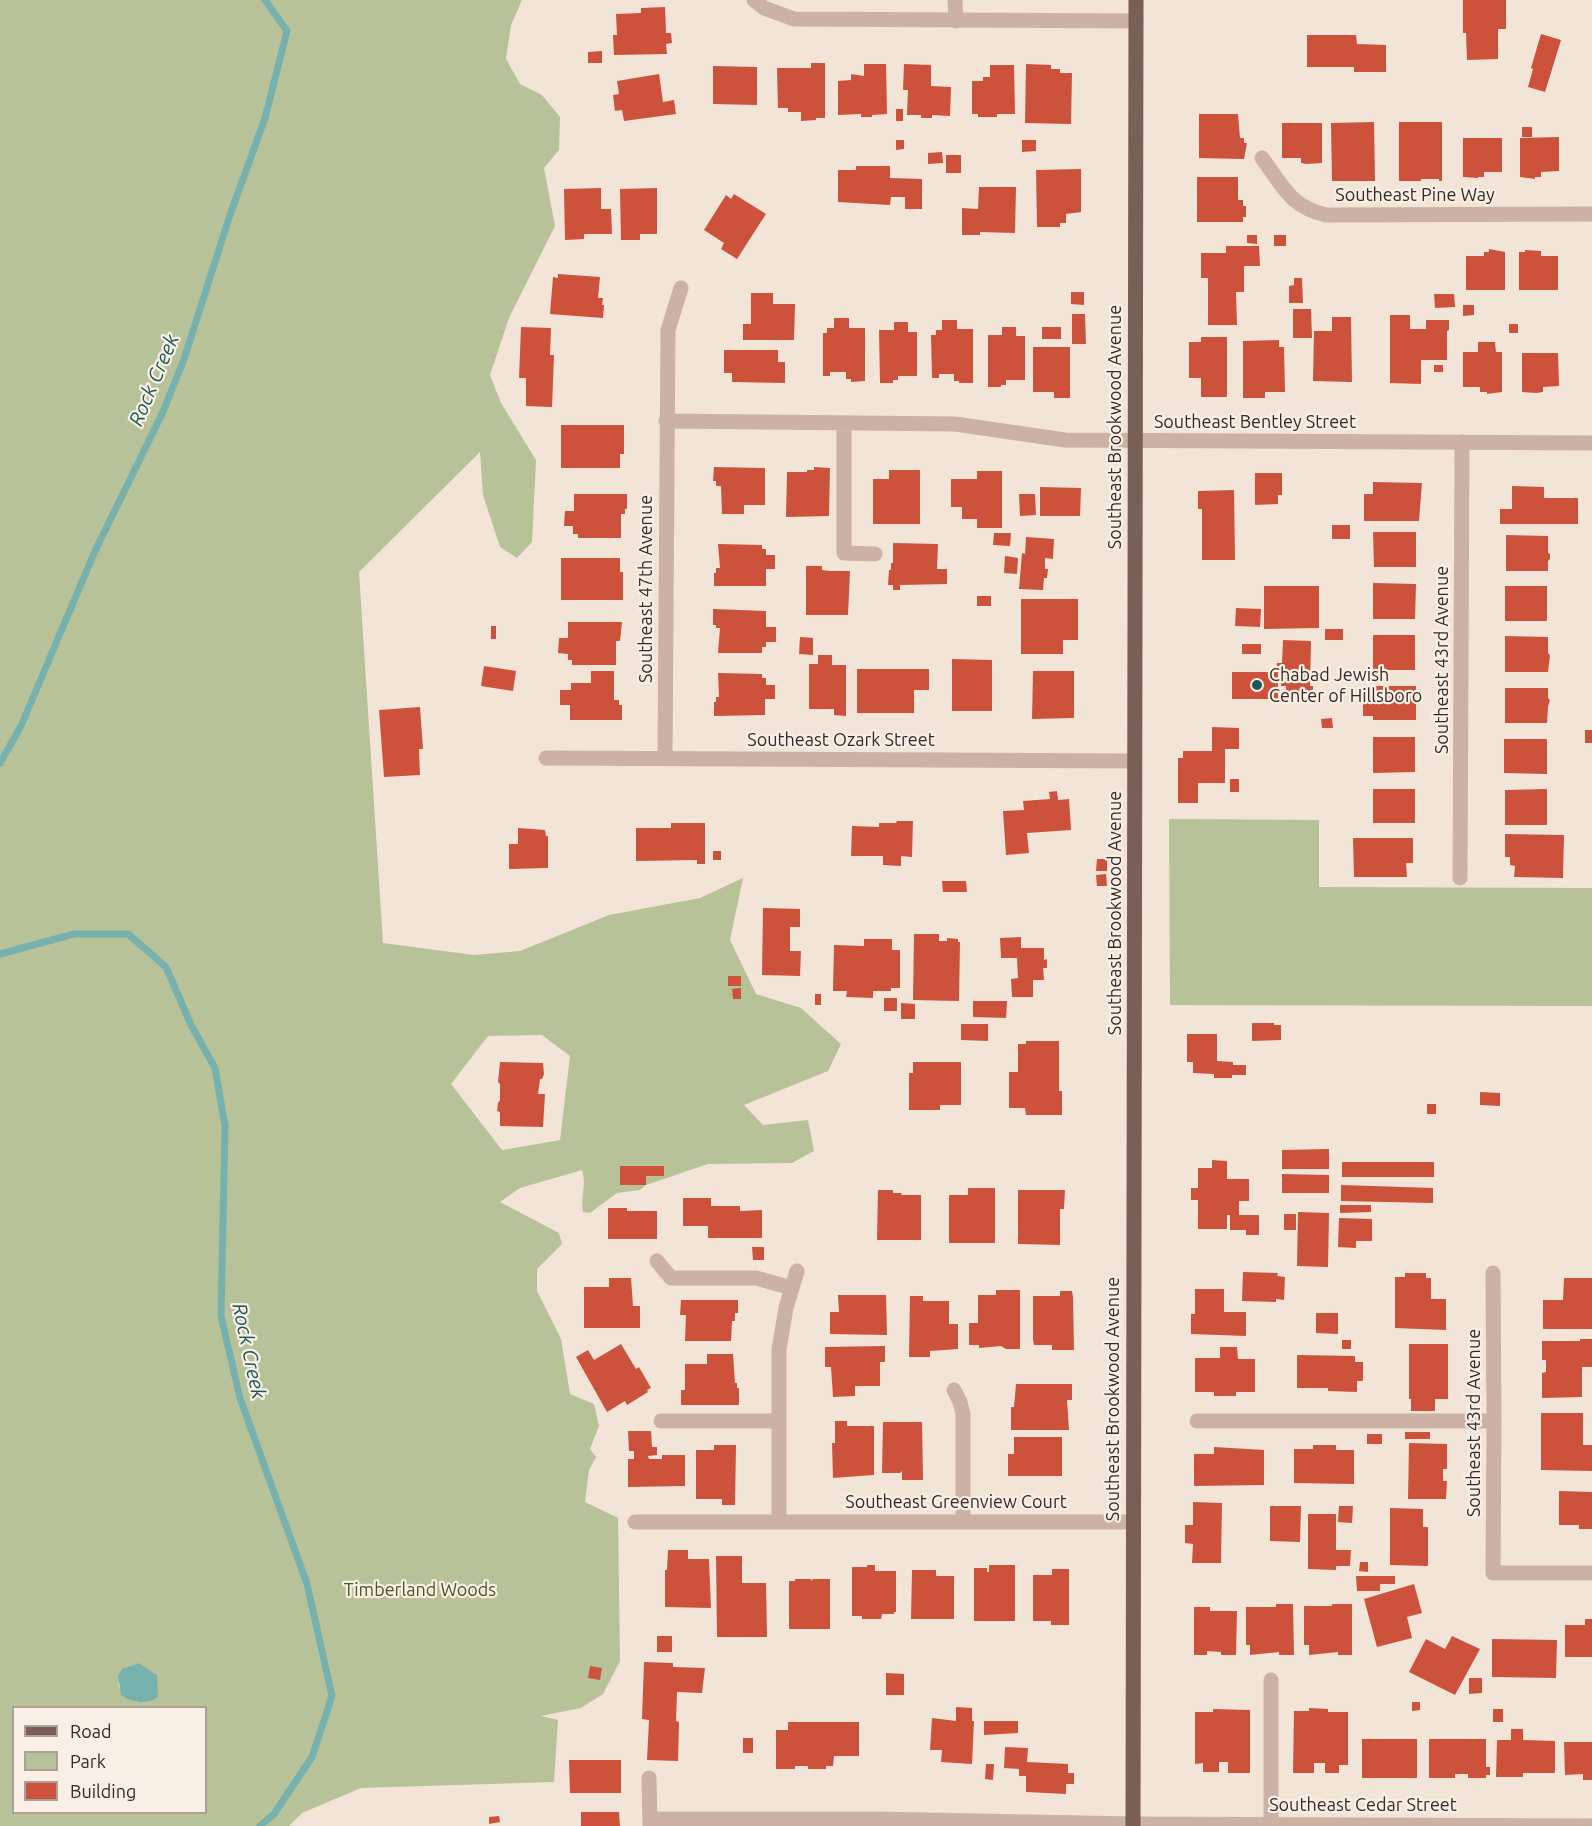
<!DOCTYPE html>
<style>
body{margin:0}
#map{position:relative;width:1592px;height:1826px;overflow:hidden;background:#f3e4d8;font-family:Ubuntu,sans-serif}
canvas{display:block}
.legend{position:absolute;left:12px;top:1706px;width:195px;height:108px;box-sizing:border-box;background:#faefe5;border:2px solid #aca099;margin:0;padding:8px 10px;list-style:none;font-size:18px;color:#362a26}
.legend li{display:flex;align-items:center;gap:12px;height:30px}
.legend b{width:30px;border:2px solid #aca099}
</style>
<div id="map">
<canvas width="1592" height="1826"></canvas>
<ul class="legend">
<li><b style="height:8px;background:#795f56"></b>Road</li>
<li><b style="height:16px;background:#b8c298"></b>Park</li>
<li><b style="height:16px;background:#cd523c"></b>Building</li>
</ul>
</div>
<script>
const context = document.querySelector('canvas').getContext('2d');
context.lineJoin = 'round';
function fillPath(path, color) {
  context.fillStyle = color;
  context.fill(path, 'evenodd');
}
function trace(path, color, width, dash) {
  context.strokeStyle = color;
  context.lineWidth = width;
  context.lineCap = dash ? 'butt' : 'round';
  context.setLineDash(dash || []);
  context.stroke(path);
}
function label(font, color, halo, rows, align = 'center') {
  context.font = font + ' Ubuntu,sans-serif';
  context.lineWidth = 4.5;
  context.setLineDash([]);
  context.textBaseline = 'middle';
  context.strokeStyle = halo;
  context.fillStyle = color;
  for (const [text, x, y, turn = 0] of rows) {
    context.save();
    context.translate(x, y);
    context.rotate((+turn || 0) * Math.PI / 180);
    context.textAlign = isNaN(turn) ? turn : align;
    if (halo) context.strokeText(text, 0, 0);
    context.fillText(text, 0, 0);
    context.restore();
  }
}
fillPath(new Path2D(`
 M0,0h522l-11,25 -5,34 14,25 22,11 18,22 -1,33 -15,18 11,58 -46,92 -19,57 11,28 35,57 -4,82 -15,16 -17,-11 -17,-52 -3,-43 -121,120 24,371 91,12 46,-4 89,-36 91,-17 43,-20 -13,62 26,54 45,14 40,36 -13,27 -84,34 19,20 45,-5 6,31 -22,12 -84,1 -62,21 -6,5 -23,3 -27,20 -7,-1c-3,-15 4,-27 -1,-42l-62,18 -20,14 59,31 3,11 -25,25v22l24,48 9,55 24,10 5,22 -9,23 6,8 -7,13 -4,32 33,16 2,143 -17,33 -22,14 -40,8 17,4 -4,62 -193,6 -59,25 -13,13h-289zM542,1035l28,21 -10,84 -58,10 -51,-66 37,-48zM139,1663l18,12 -17,27c-14,-2 -18,-5 -22,-18zM14,1708h192v104h-192z
 M1169,819l150,1v67l273,1v118l-422,-1z`), '#b8c298');
fillPath(new Path2D(`
 M139,1663l18,12 1,22c-11,8 -26,6 -37,-2l-3,-19 4,-7z`), '#76b1ae');
trace(new Path2D(`
 M0,763l21,-37 74,-175 67,-137 21,-52 47,-147 35,-97 22,-87 -22,-31
 M0,954l74,-20h54l38,33 25,58 24,43 10,58 -4,190 19,82 67,186 25,112 -20,61 -38,57 -14,12`), '#76b1ae', 7);
fillPath(new Path2D(`
 M1463,0h43v29h-8v30l-31,1 -1,-27h-3z
 M665,7l1,26h5l1,10 -6,1 1,10 -53,1 -1,-20h4l-1,-21 25,-1v-5z
 M1541,34l20,6 -16,52 -17,-5 5,-18 -2,-1z
 M1307,35h49l1,9 29,1v27h-32v-5h-47z
 M602,51v12h-14v-11z
 M811,63h14v55h-9v2l-15,1v-9h-13v-4h-10l-1,-40h34z
 M864,64h22l1,50 -15,1v2h-11v-3l-23,1v-34l13,-1v-6l13,2z
 M904,64l27,1v21l20,1 -1,29 -18,-1v3h-11v-3h-14l1,-25h-5z
 M1026,64l25,1v4h9v4h12l-1,51 -46,-1z
 M990,65h24l1,49h-18v3h-19v-3h-6v-33h11v-4h7z
 M713,66l44,1v38l-44,-1z
 M659,74l4,28 11,-2 2,14 -52,7 -2,-11 -7,1 -2,-16 6,-1 -2,-13z
 M896,109h7v12h-7z
 M1199,114h39l2,24h4v5h3l-3,16 -45,-1z
 M1374,122l1,59h-43l-1,-58z
 M1399,122h43v59h-3v-2h-18v2h-22z
 M1282,123h40v40l-16,1 -5,-1v-5h-19z
 M1522,127h10v10h-10z
 M1559,137v34l-18,1v5h-6v2l-15,-2v-39z
 M1463,138h39v34h-18v5h-6v1l-15,-1z
 M896,140h8v9l-8,1z
 M1022,140h14v11l-14,1z
 M942,152l1,11 -15,1v-11z
 M946,155h15v18h-15z
 M856,166h34v12l32,1v30h-17v-12h-14l-1,8 -52,-3v-32h18z
 M1081,169v43l-15,2v9h-6v4h-23l-1,-57z
 M1197,177h41v23h5v6h3v11h-3v5h-46z
 M979,187h37l-1,46 -35,-1v3h-18v-27l16,1z
 M601,188v21h10l1,25h-28v5l-19,1 -1,-51z
 M657,188v46h-17v6h-19l-1,-51z
 M734,194l32,20 -29,45 -16,-10 3,-6 -20,-13 22,-35 5,4z
 M1247,235h10v9l-10,-1z
 M1274,235h12v11h-12z
 M1226,246h33l1,20h-16v26h-8l1,33h-29v-47h-7v-25h25z
 M1489,249l16,3v38h-39v-34h18v-4h5z
 M1525,250l16,1v5h17v34h-39v-38h6z
 M558,274l42,3 -2,21h5l-1,7h2l-1,13 -53,-4 3,-37 5,1z
 M1294,278h8l1,25h-14v-17l5,-1z
 M1071,292h13v13l-13,-1z
 M751,293h22v11h22l-1,36h-51v-16h8z
 M1434,294h20l1,13 -20,1z
 M1463,305h11v10l-11,1z
 M1293,309h18l1,29h-19z
 M1072,314h13l1,30h-14z
 M1390,315h20v14h16v-9h23v10l-2,1v29h-26v24l-31,-1z
 M1332,317h19l1,65 -39,-1 1,-50h18z
 M834,318h15v10h16v53l-14,1v-3h-5v-7h-16v4h-7v-43h4v-5h7z
 M942,320h15v9h16v54h-14v-2h-5v-7h-15v4h-7l-1,-43h5v-5h6z
 M894,322h14v10h9v44h-19v4h-5v3h-13l-1,-53h15z
 M1509,324h9v9h-9z
 M521,327l30,1 -1,27h4l-2,52 -26,-1v-28h-7z
 M1002,327h14v9h9v44h-19v5h-5v2h-13v-52h14z
 M1042,327h19v12h-19z
 M1201,337h26v60h-26v-19h-12v-36h12z
 M1279,340v7h5l1,45h-20v6h-22v-57z
 M1478,342h17l1,10h6v40l-15,2v-2h-7v-5h-17v-35h15z
 M1033,347h37v51h-16v-6h-21z
 M724,350h54v12h7v21l-53,-1v-9h-8z
 M1522,353h36l1,33 -16,1v5l-7,1 -14,-1z
 M1434,365h9v7h-9z
 M561,425h63v29h-4v14h-59z
 M714,467l51,1v37h-21v9h-22l-1,-28h-5v-5h-3z
 M814,467l16,1 -1,48 -43,1 1,-45h20v-2h7z
 M889,470h31v54h-47v-45h16z
 M977,471h25v57h-25v-9h-15v-12h-11v-28h26z
 M1255,473h27v22h-4v9l-23,1z
 M1373,482l49,1 -3,38h-55v-27h9z
 M1512,486l32,1v11h34v26h-78v-15h12z
 M1040,487l41,1 -1,28h-40z
 M1234,490l1,70h-33v-51h-4v-18z
 M574,494h53v15h-2v5h-4v24h-43v-4h-5v-8h-9l1,-15h9z
 M1019,494h16l1,21 -16,1z
 M1332,525h18v14h-18z
 M1373,532h43v35h-42z
 M994,533h17l-1,13 -17,-1z
 M1506,535l42,1v17l2,1v5l-2,2v10h-42z
 M1026,537l28,2 -1,20 -8,-1v11h3l-1,9h-3l-1,12 -24,-1 3,-36 3,1z
 M893,543l45,1 -1,25h10v15l-47,1v5h-7v-5h-5l1,-15h2v-7h2z
 M718,544l44,1v4h4v6h9v14h-9v17h-52v-13h2v-5h4z
 M1005,556l13,2 -1,16 -13,-1z
 M561,558h59v14h3v28h-62z
 M806,566h16v4l8,1h20l-2,44h-42z
 M1373,583l43,1 -1,35h-42z
 M1264,586h55v42l-55,1z
 M1505,586h42v35h-42z
 M977,596h14v10h-14z
 M1021,599h57v41h-15v14h-42z
 M1236,608l25,1 -1,18 -25,-1z
 M713,609l53,2v16h10v15h-10v5h-4v6h-44l2,-25h-4v-3h-3z
 M568,622h54l-2,19h-4v24h-44v-5h-4v-6l-10,-1 1,-15h9z
 M491,626h5v13h-5z
 M1325,629h18v11h-18z
 M1373,635h42v35h-42z
 M1505,636l43,1v16l2,2 -2,17h-43z
 M800,637l13,1v17l-14,-1z
 M1283,640l28,1 -1,45h3v9l-27,-1v-8h-5v-15h-5l1,-8h5z
 M1242,644h19v10h-19z
 M818,655h14v10h14v51l-12,-1v-6h-25v-45h9z
 M952,659l40,1v51h-40z
 M484,666l32,5 -3,20 -32,-5z
 M857,669h72v21h-15v23h-57z
 M591,671h23v29h5v5h3v15h-52v-15h-10v-15h11v-7h20z
 M1033,671h41v47l-42,1z
 M1232,672h46v27h-46z
 M718,673l44,1v4h4v7h9v14h-10v16l-51,1v-14h2v-5h3z
 M1373,686h43v34h-43v-4h-10v-27h10z
 M1505,688h43v10l2,2 -2,7 -1,16h-42z
 M420,707l3,42h-4l1,26 -36,2 -5,-67z
 M1332,718l1,10h-11l-1,-9z
 M1212,727l27,1v21h-14v34h-27v20h-20v-45h5v-7h29z
 M1585,730h7v13h-7z
 M1373,737h42v35l-42,1z
 M1504,739h43v35l-43,-1z
 M1230,779h9v13h-9z
 M1373,789h42v34h-42z
 M1547,789v36h-42v-35z
 M1057,791l1,9 11,-1 2,31 -44,3 2,20 -23,2 -3,-44 21,-1 -1,-9 27,-2 -1,-7z
 M897,821h16l-1,36 -11,-1v10l-18,-1v-9h-32l1,-30 27,1v-4h17z
 M671,823h34v41h-8v-4l-61,1v-33h35z
 M518,828l27,2 1,6h2v32l-39,1v-25h9z
 M1505,834l59,1 -1,43 -49,-1 1,-11 -5,-1v-8h-5z
 M1353,838h60v25h-7l1,14h-53z
 M713,851h8v9h-8z
 M1097,859h10v12h-11z
 M1106,874l1,12h-10l-1,-11z
 M942,881h24l1,11h-24z
 M763,908l37,1v18h-10v24h11l-1,25 -38,-1z
 M914,934h25v7h8v-3l11,1v3h2l-1,59 -46,-1z
 M1021,937v11h23v12l3,-1v9h-4l1,12h-11v17h-21l-1,-18 7,-1 -1,-20h-16l-1,-20z
 M864,939h28v11h8v38h-9v3h-18v7l-27,-1 1,-6h-14l1,-46 30,1z
 M728,976h13v10h-13z
 M741,988v11h-8l-1,-10z
 M815,994h6v11h-6z
 M884,998h13v13h-13z
 M973,1001h34l-1,17 -33,-1z
 M901,1003l14,1v15h-14z
 M1252,1023h22v2h7v15l-29,1z
 M961,1024h27v17l-27,-1z
 M1187,1034h30v27l16,1v3h13v10h-14v3h-18v-4l-21,-1v-11h-6z
 M1026,1041h33v50h3v24h-36l-1,-7h-16v-36h9v-28h8z
 M500,1062l43,1 1,11 -2,5h-2l-2,15h7l-2,33 -43,-1v-14l-3,-1 1,-8 2,-3v-16l-2,-2z
 M913,1062h48v43h-21v5h-31v-37h4z
 M1480,1092l20,1v13l-20,-1z
 M1427,1104h9v10h-9z
 M1329,1149v20h-47v-19z
 M1212,1160l15,1v18h22v22h-10v14h20v20h-13v-5h-16v-15h-3v14h-29v-29h-7v-12h7v-20h14z
 M1342,1162h92v15h-92z
 M620,1166h44v10h-18v9h-26z
 M1282,1174l47,1v18h-47z
 M1341,1185l92,3v15l-92,-2z
 M968,1188h27v55h-46v-48h19z
 M878,1190h15v3h9l-1,2h20v45h-44z
 M1018,1190h47l-1,19h-4v36l-42,-1z
 M683,1198h28v8h29v5l22,-1v28h-54v-12h-25z
 M1340,1205h31v7l-31,1z
 M608,1208h19v3h30v28h-49z
 M1298,1212l31,1 -1,54 -31,-1z
 M1284,1214h12v16h-12z
 M1339,1218l33,1v22h-16v7l-18,-1z
 M752,1247h12v13h-11z
 M1243,1272l35,1 -1,3 8,1 -1,23 -8,-1v3l-34,-1z
 M1405,1273h21v5h5v21h15v31l-51,-2v-51h10z
 M609,1278h22l2,28h7v22h-56v-41h25z
 M1564,1278h28v51h-49v-29h20z
 M1195,1289h29v23h22v24l-55,-2v-20h4z
 M996,1290h24v59h-14l-5,-3 -22,2v-3h-10v-22h9v-28h18z
 M1060,1291h12l1,6 1,53h-22v-5h-18l-1,-5v-44h27z
 M838,1295h48l1,40 -57,-1v-22h9z
 M910,1296h13v5h26v23h9v25l-28,2v6h-21z
 M681,1300h57v13h-3v8h-3l-1,20h-46l1,-26h-6z
 M1316,1313h22v21l-22,-1z
 M1580,1339h12v28h-10v30l-40,1v-25l4,-1v-12h-4v-19h38z
 M1342,1340h9v9h-9z
 M621,1344l15,25 3,-2 12,21 -4,2 1,2 -21,13 -2,-4 -18,11 -31,-55 12,-7 6,10z
 M1409,1344h39v55h-13v12h-24v-12h-2z
 M885,1346v16h-5v24h-25v10l-22,1 -2,-30h-6v-20z
 M1220,1347h17l1,12h17v33h-19v4h-22v-4h-19v-34h25z
 M707,1354h26l2,29h2v5h2v17h-58v-15h4v-26h22z
 M1297,1355l58,1v6h8v19h-6v11l-29,-1v-3h-31z
 M1016,1384h56v16h-5l2,30h-58v-23h3z
 M1541,1413h42v32h9v26l-51,-1z
 M835,1421h12v5h27v49l-41,3 -1,-35h3z
 M883,1422h39l1,58h-21v-9l-2,2h-18z
 M628,1431h23l1,16h5v8l-9,1 1,3h13v-4h23v31l-57,1v-28h6v-8h-5z
 M1405,1432h25v7h-25z
 M1367,1434h15v10h-15z
 M1014,1437h48v39h-54v-22h6z
 M1409,1443l38,1v25h-4v12h4l-1,18h-38z
 M714,1445h22l-1,60h-13v-6h-26v-49h18z
 M1313,1445h23v5h18v34l-60,-1v-34h19z
 M1214,1447l50,3v35l-70,1v-32h20z
 M1559,1491l33,1v37h-13v-4h-20z
 M1193,1502l29,1 -1,60h-29l1,-19 -8,-1v-18h8z
 M1270,1506h31l-1,36 -30,-1z
 M1339,1506h14l-1,17 -14,-1z
 M1390,1508l33,1v18h5v39l-38,-1z
 M1308,1514h28v36h15l-1,16h-14v4l-28,-1z
 M668,1550h20v9h21l2,49 -46,-1v-37h2z
 M716,1556h26v27h24l1,54h-50z
 M1360,1562h8v10l-9,-1z
 M867,1565h8v6h21v41h-2v2h-12l-1,5h-19v-3h-10v-49h15z
 M989,1565h26v56h-41v-53h13v4h2z
 M1052,1569h17v56h-18v-4h-18v-46h19z
 M912,1570h24v6h18v43h-43z
 M1356,1576h39v8h-15v7h-23z
 M795,1579h16v2l2,-2h17v50h-41v-48h6z
 M1414,1584l8,29 -15,4 5,21 -35,9 -13,-48z
 M1276,1604h17l1,51h-15v-3l-29,3v-10h-4v-38h30z
 M1332,1604h20v51h-14v-3l-29,3v-10h-5v-39h28z
 M1194,1607h16v4h27l-1,44h-15v-3l-14,-1v4h-13z
 M1585,1619h7v38h-27v-32h20z
 M657,1636h15v16h-15z
 M1452,1636l28,13 -25,46 -46,-23 17,-33 19,10z
 M1492,1639l65,1 -1,38 -64,-1z
 M644,1662l29,1v4l32,1 -3,25 -25,-1 -1,29 3,1 -1,39 -31,-1 2,-40 -7,-1z
 M590,1666l12,2 -2,12 -12,-2z
 M886,1673l18,1v21h-18z
 M1469,1678h13v15l-13,1z
 M1412,1702h8v8l-8,1z
 M956,1707l16,1v13h2l-2,43 -31,-2 1,-12h-12l2,-32 24,3z
 M1309,1708l19,1v3h20v53h-9v8h-14v-10h-11v10h-21l1,-62h15z
 M1213,1709l37,1v63h-22v-11h-9v10h-16v-9l-8,1v-52h18z
 M1493,1709h10v13h-10z
 M984,1721h34v12l-34,2z
 M788,1722h71v34h-25l-1,10h-7v3h-18v-3h-13v3h-19v-39h12z
 M1511,1729h12v11l32,1v32h-32v4h-27l1,-37h14z
 M743,1738h10v15h-10z
 M1362,1739h55v39h-55z
 M1429,1739h57v28h4v8h-4v3h-18v-4h-13v4h-26z
 M1564,1742h28v38h-9v-6l-18,1z
 M1005,1747l23,1 -1,14 41,2v9h6v11h-8v10l-40,-2v-16h-7v-7l-15,-1z
 M569,1760h52v33h-51z
 M986,1764h8l-1,16 -8,-1z
 M581,1812h38l1,14h-39z
 M499,1816l1,6 -11,2v-7z`), '#cd523c');
trace(new Path2D(`
 M754,0l10,8 30,11 342,2
 M955,0l1,21
 M1262,158c21,28 28,49 64,57l266,-1
 M666,421l289,3 110,16 527,3
 M844,423v130l31,1
 M546,758l588,3
 M665,758l3,-428 13,-42
 M1460,878l2,-436
 M657,1261l14,17h85l36,10
 M1493,1273l1,148 -1,152h99
 M954,1390l6,12 3,12v108
 M661,1421h118
 M1197,1421h297
 M635,1522h498
 M779,1522v-173l7,-41 11,-37
 M1271,1680v144
 M649,1778l1,48
 M650,1819h226l257,5 459,2`), '#cbb2a4', 15);
trace(new Path2D(`
 M1133,1826l3,-1826`), '#795f56', 15);
for (const [x, y, r, color] of [
 [1257,685,6,"#195a58"]
]) {
  const dot = new Path2D();
  dot.arc(x, y, r, 0, 2 * Math.PI);
  context.fillStyle = color;
  context.fill(dot);
  trace(dot, '#faefe5', 2);
}
label('18px', '#362a26', '#faefe5', [
 ["Southeast Pine Way",1415,195],
 ["Southeast Bentley Street",1255,422],
 ["Southeast Brookwood Avenue",1115,427,-90],
 ["Southeast 47th Avenue",646,589,-90],
 ["Southeast 43rd Avenue",1442,660,-90],
 ["Southeast Ozark Street",841,740],
 ["Southeast Brookwood Avenue",1115,913,-90],
 ["Southeast Brookwood Avenue",1113,1399,-90],
 ["Southeast 43rd Avenue",1474,1423,-90],
 ["Southeast Greenview Court",956,1502],
 ["Southeast Cedar Street",1363,1805]
]);
label('18px', '#362a26', '#faefe5', [
 ["Chabad Jewish",1269,675],
 ["Center of Hillsboro",1269,696]
], 'left');
label('18px', '#495628', '#faefe5', [
 ["Timberland Woods",420,1590]
]);
label('italic 20px', '#195a58', '#faefe5', [
 ["Rock Creek",154,380,-67],
 ["Rock Creek",249,1351,78]
]);
</script>
